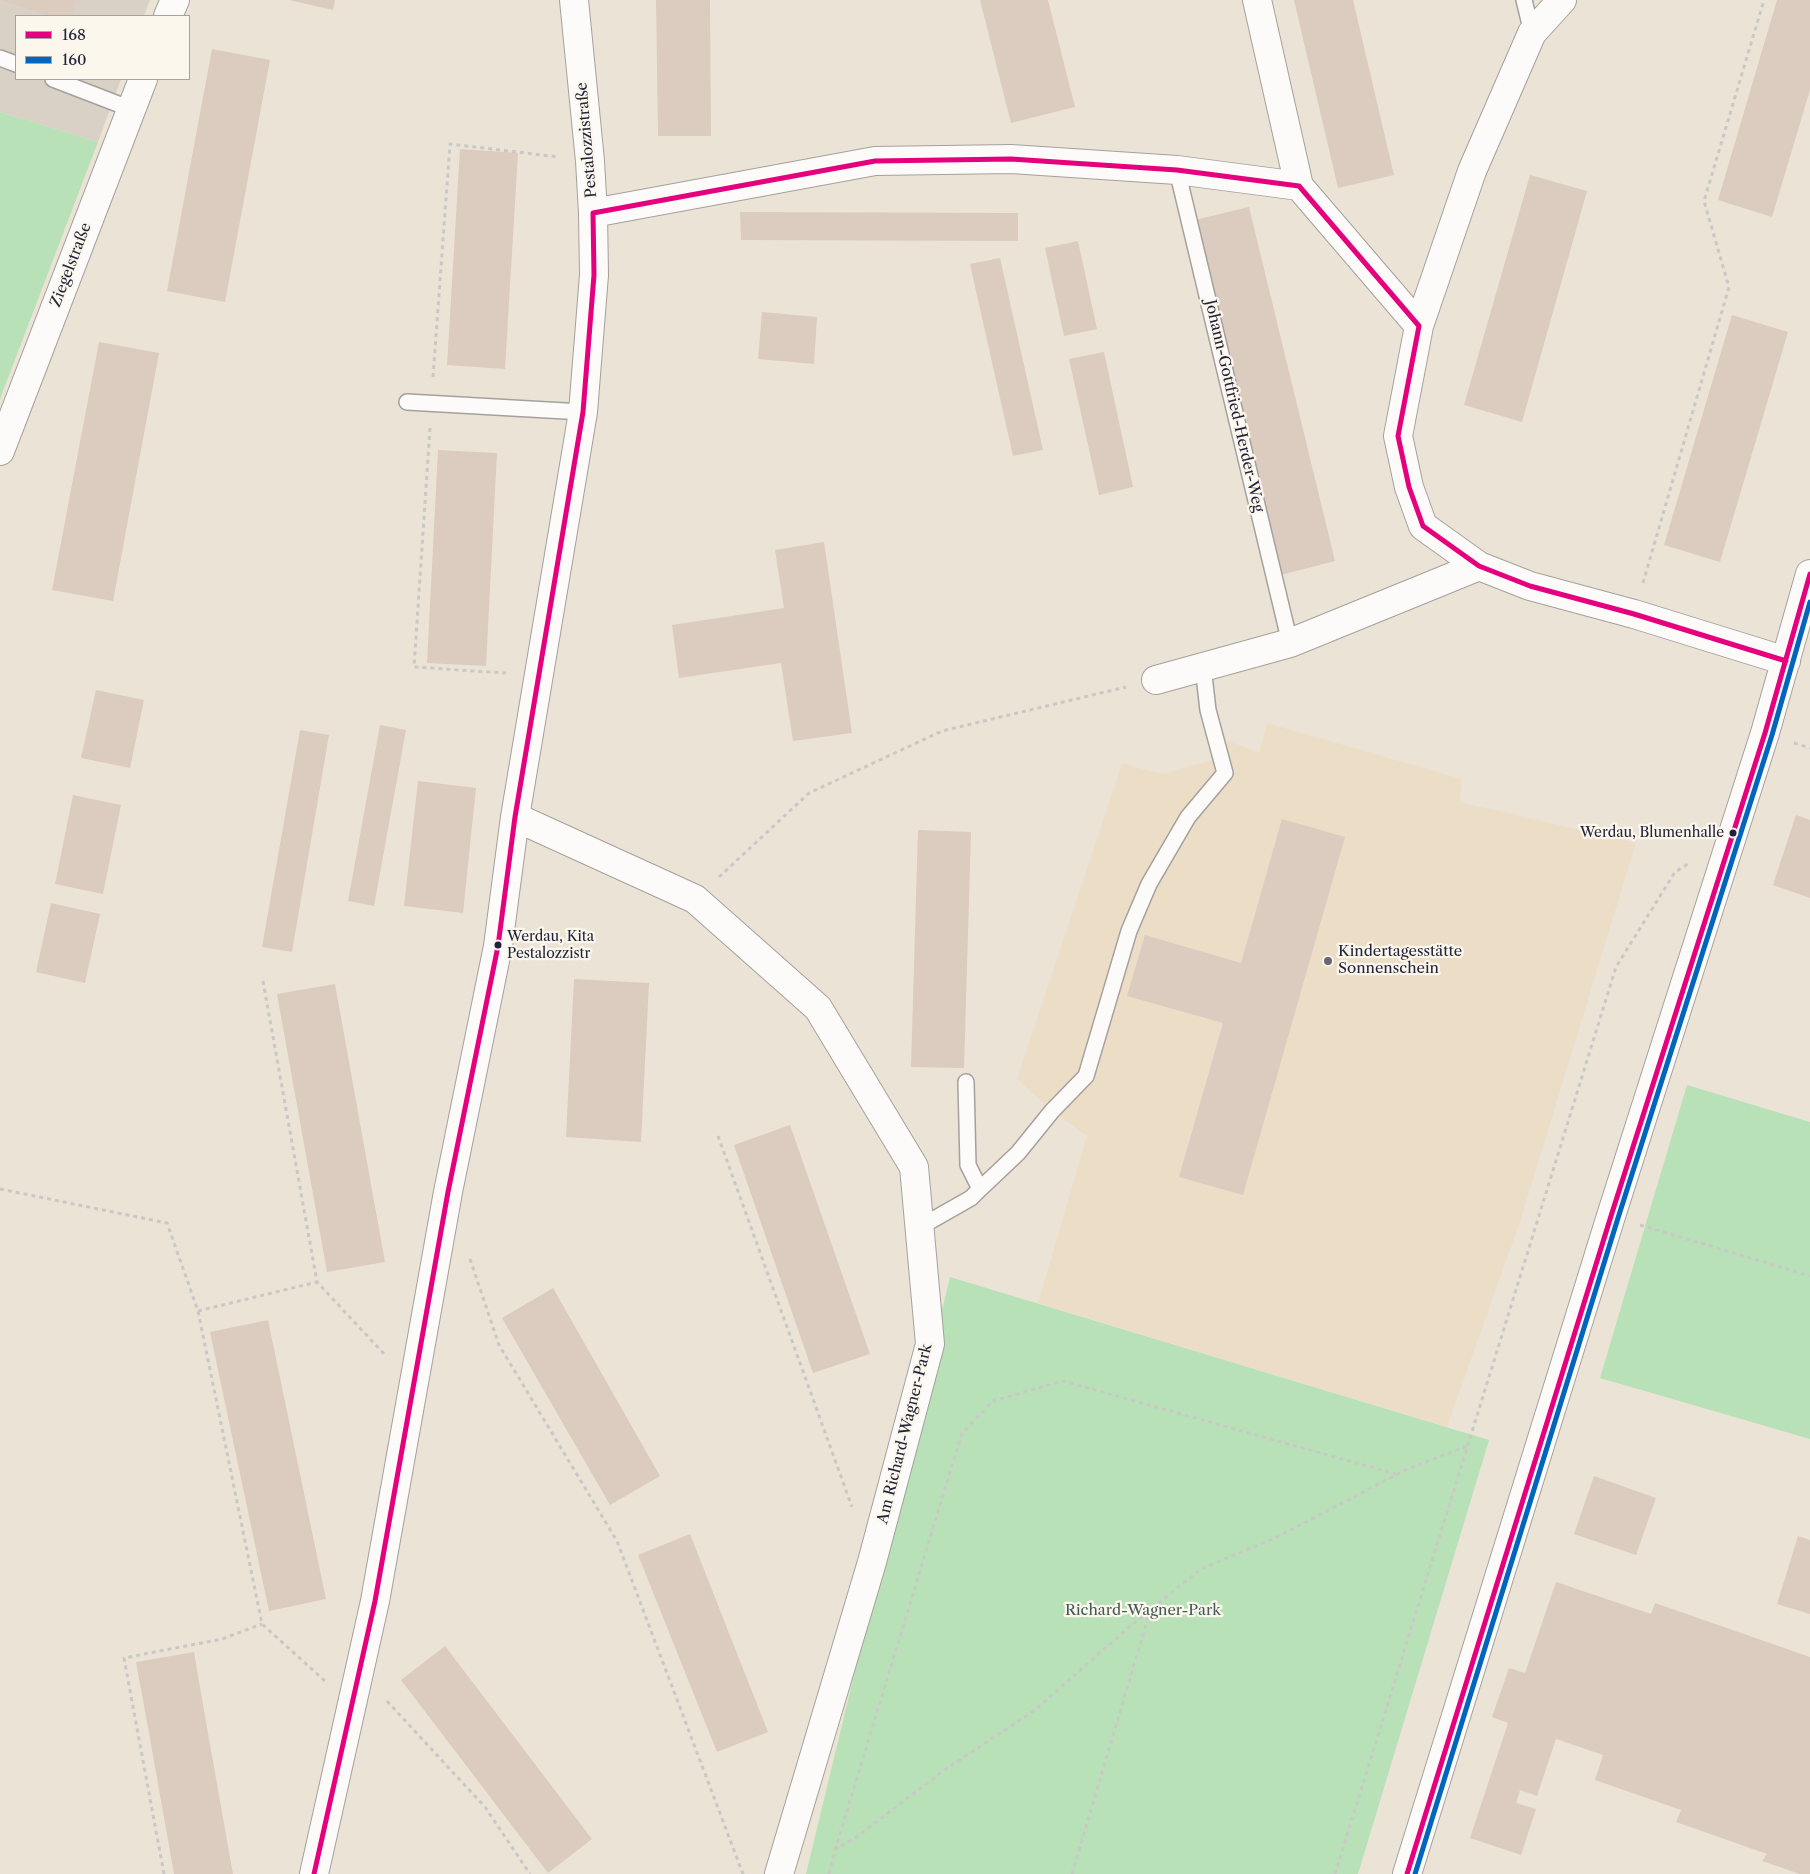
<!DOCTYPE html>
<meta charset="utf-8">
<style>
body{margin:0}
#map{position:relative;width:1810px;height:1874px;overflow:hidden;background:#ebe4d6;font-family:"Libre Caslon Text",serif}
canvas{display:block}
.legend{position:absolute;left:15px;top:15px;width:175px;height:65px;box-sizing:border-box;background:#fbf7ec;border:1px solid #a4a2a5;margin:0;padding:6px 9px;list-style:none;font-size:15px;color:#22223b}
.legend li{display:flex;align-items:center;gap:10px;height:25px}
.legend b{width:25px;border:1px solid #a4a2a5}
</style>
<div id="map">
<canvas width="1810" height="1874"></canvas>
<ul class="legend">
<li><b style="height:6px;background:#e5007d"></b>168</li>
<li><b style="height:6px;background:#0065bd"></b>160</li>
</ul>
</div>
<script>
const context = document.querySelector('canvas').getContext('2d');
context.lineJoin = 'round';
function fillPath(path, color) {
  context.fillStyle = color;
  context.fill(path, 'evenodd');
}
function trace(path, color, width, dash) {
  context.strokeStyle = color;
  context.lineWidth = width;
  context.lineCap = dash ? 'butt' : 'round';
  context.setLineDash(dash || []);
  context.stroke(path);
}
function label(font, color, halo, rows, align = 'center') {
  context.font = font + ' "Libre Caslon Text",serif';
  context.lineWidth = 4.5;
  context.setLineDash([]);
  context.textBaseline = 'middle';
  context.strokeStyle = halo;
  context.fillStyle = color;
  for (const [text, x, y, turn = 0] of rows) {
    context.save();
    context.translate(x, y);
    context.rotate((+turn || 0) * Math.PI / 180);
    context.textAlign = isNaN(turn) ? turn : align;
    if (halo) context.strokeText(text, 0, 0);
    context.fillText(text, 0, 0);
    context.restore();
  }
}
fillPath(new Path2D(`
 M1267,723l195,56 -2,23 176,41 -116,379 -73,205 -409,-124 49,-167 -35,-25 -35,-32 105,-315 42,10 56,-16 9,-17 30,12z`), '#ecddc7');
fillPath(new Path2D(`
 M0,0h150l-6,16h-128v63h105l-23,63 -98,-30z`), '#dad1c6');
fillPath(new Path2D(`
 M0,112l98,30 -98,257z
 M1687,1085l123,37v317l-210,-61z
 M950,1277l539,163 -131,434h-552z`), '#b8e1b7');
fillPath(new Path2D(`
 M1,0h75l-5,16h-22z
 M289,0h46l-2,10z
 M656,0h54l1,136h-53z
 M980,0h68l27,107 -64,16z
 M1294,0h59l41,175 -56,13z
 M1777,0h33v90l-38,127 -54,-17z
 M212,49l58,11 -45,242 -58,-11z
 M460,149l58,4 -13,216 -58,-4z
 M1530,175l57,16 -65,231 -58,-17z
 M1249,207l86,354 -54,14 -86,-355z
 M740,212l278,1v28l-277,-1z
 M1078,241l19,88 -33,7 -19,-88z
 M1000,258l43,192 -30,6 -43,-192z
 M762,312l55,5 -3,47 -56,-5z
 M1732,315l56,17 -68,230 -56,-17z
 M99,342l60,11 -46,248 -61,-11z
 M1104,352l29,135 -34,8 -30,-136z
 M438,450l59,3 -11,213 -59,-3z
 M824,542l28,191 -59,8 -12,-78 -102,15 -7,-53 112,-17 -9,-58z
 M96,690l48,10 -14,68 -49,-10z
 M380,725l26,5 -32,176 -26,-5z
 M300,730l29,5 -37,217 -30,-5z
 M418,781l58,7 -13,125 -59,-7z
 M73,795l48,10 -18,89 -48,-10z
 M1796,815l14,5v78l-37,-13z
 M1282,819l63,18 -102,358 -64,-18 44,-154 -96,-27 18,-61 96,28z
 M918,830l53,2 -7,236 -53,-1z
 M51,903l49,11 -15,69 -49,-11z
 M574,979l75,4 -8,159 -75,-5z
 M335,984l50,278 -58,10 -50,-278z
 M790,1125l80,229 -57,19 -79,-228z
 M553,1288l107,188 -50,29 -108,-187z
 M268,1320l58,279 -57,12 -59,-279z
 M1594,1476l62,22 -20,57 -62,-21z
 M690,1534l78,198 -51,20 -79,-197z
 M1798,1536l12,4v74l-33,-10z
 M1556,1582l95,32 4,-11 155,54v217h-10l-38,-13 5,-7 -91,-32 5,-12 -86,-30 8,-25 -47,-16 -19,57 -17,-6 -4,13 20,6 -15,46 -51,-17 38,-115 -16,-6 17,-49 16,5z
 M445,1646l147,193 -44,34 -147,-193z
 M194,1652l12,70 27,152h-59l-25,-141 -13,-71z`), '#dccbbf');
const service = new Path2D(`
 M1524,0l8,33
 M0,58l16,6
 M53,79l78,30
 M1177,170l113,473
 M407,402l176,10
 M980,1189l38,-36 34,-42 34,-35 43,-145 20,-47 39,-67 37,-44 -17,-63 -5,-43
 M920,1227l51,-29 9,-9 -12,-24 -2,-83`);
const minor = new Path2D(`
 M1257,0l42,186
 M1562,0l-30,33 -60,138 -53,155 -21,110 11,51 14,39 56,40 51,20 104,28 152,47
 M168,16l7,-16
 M593,213l282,-52 136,-2 166,11 122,16 120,140
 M0,451l143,-372
 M1156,680l134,-37 189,-77
 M515,817l180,82 123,109 96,159 16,177 -58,218 -93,312
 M314,1874l61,-273 73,-409 50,-246 17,-129 68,-405 11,-137 -1,-62 -3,-52 -16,-161
 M1407,1874l204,-658 154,-483 45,-159`);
trace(service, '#a5a09c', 18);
trace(minor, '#a5a09c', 30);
trace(new Path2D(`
 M433,377l17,-233 109,13
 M430,428l-16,239 92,6
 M1643,583l86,-296 -25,-86 60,-201
 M1794,743l16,5
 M719,877l90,-84 133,-62 184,-44
 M263,981l54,301 69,74
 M718,1136l134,371
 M0,1189l167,34 31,88 64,313 63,57
 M1640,1225l170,51
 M470,1259l29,86 118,196 126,333
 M198,1311l119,-29
 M387,1701l98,106 45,67
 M835,1850l127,-417 31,-32 70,-20 333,93
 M164,1874l-40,-216 98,-19 40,-15
 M829,1874l6,-24 23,-14 85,-65 92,-61 93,-82 73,-59 76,-32 128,-67 62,-24
 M1072,1874l78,-263
 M1335,1874l281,-907 59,-95 13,-8`), '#cac8c7', 3, [4, 4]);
trace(service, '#fcfbf9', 15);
trace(minor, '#fcfbf9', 28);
trace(new Path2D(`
 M314,1874l61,-273 73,-409 50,-246 17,-129 68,-405 11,-137 -1,-62 282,-52 136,-2 166,11 122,16 120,140 -21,110 11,51 14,39 56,40 51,20 104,28 152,47
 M1407,1874l204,-658 154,-483 45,-159`), '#e5007d', 5);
trace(new Path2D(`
 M1415,1874l203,-656 154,-483 38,-133`), '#0065bd', 5);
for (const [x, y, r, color] of [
 [1733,833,4.5,"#22223b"],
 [498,945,4.5,"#22223b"],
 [1328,961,5,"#686671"]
]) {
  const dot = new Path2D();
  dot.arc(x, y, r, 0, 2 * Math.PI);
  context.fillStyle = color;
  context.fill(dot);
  trace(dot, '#fbf7ec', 2);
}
label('14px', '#22223b', '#fbf7ec', [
 ["Werdau, Blumenhalle",1724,833],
 ["Werdau, Kita",507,937,"left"],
 ["Pestalozzistr",507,954,"left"]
], 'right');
label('15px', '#22223b', '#fbf7ec', [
 ["Pestalozzistraße",587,140,-95],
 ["Ziegelstraße",71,265,-69],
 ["Johann-Gottfried-Herder-Weg",1234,406,77],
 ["Am Richard-Wagner-Park",905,1434,-76]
]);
label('15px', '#22223b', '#fbf7ec', [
 ["Kindertagesstätte",1338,952],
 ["Sonnenschein",1338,969]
], 'left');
label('15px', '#425a58', '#fbf7ec', [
 ["Richard-Wagner-Park",1143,1611]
]);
</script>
